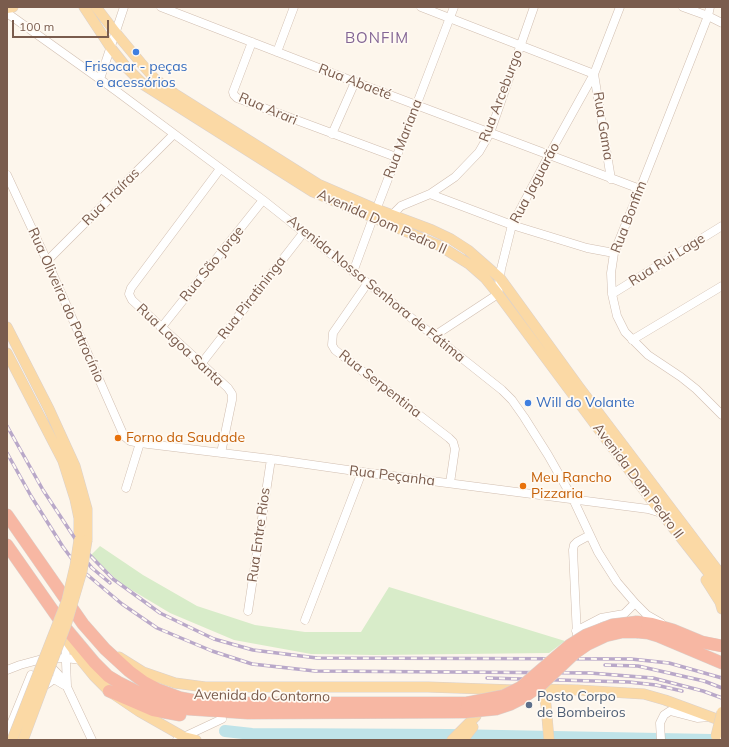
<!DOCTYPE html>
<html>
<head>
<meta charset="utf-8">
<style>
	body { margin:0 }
	#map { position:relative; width:729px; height:747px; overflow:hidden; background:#fdf6ec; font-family:Mulish,sans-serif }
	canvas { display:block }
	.frame { position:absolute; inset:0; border:8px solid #7a5c4d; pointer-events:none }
	.scale { position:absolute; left:12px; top:20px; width:97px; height:18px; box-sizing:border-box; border:2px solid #7a5c4d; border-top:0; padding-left:5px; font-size:12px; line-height:14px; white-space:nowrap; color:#7a5c4d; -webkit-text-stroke:3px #fffaf3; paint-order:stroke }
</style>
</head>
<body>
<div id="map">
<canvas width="729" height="747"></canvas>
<div class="frame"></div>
<div class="scale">100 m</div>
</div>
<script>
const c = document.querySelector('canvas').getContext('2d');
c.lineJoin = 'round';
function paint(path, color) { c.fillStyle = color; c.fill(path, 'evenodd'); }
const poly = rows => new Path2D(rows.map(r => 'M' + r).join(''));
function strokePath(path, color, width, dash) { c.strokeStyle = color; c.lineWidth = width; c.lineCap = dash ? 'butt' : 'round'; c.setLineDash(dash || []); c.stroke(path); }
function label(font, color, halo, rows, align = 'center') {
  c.font = font + ' Mulish,sans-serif'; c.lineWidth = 3.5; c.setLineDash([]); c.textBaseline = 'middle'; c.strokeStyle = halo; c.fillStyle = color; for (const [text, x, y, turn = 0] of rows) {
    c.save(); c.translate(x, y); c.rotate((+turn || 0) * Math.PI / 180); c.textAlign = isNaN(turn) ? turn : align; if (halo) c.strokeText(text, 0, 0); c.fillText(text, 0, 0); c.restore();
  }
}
const green = poly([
	[100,546,143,575,197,606,255,625,305,632,361,632,389,587,565,641,549,653,375,655,311,654,234,640,170,613,120,583,91,555]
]);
const river = poly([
	[225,731,252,734,449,735,711,740]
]);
const minor = poly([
	[161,7,355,82,640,189],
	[421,7,594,74],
	[683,7,708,16,722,23],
	[710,7,708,16,640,189,614,253,611,273,612,294,617,316,625,332,648,355,681,377,696,389,722,415],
	[7,13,115,90,263,200,502,390,512,400,524,417,548,455,573,499,598,552,617,582,635,603,647,615,661,623],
	[252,42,233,92,234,95,237,98,396,157],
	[277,52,294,7],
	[594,74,611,179],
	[100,79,124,7],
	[332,134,355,82],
	[220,169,131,288,129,294,132,300,228,388,232,394,232,400,221,453],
	[7,175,47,261,124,436,130,441,140,443,271,459,362,472,648,509,661,513],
	[430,194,512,225,587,248,614,253],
	[393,214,401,206,430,194,455,177,479,152,490,133,534,7],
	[47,261,174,134],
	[353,272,373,218,454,7],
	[367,284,333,333,332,345,335,350,449,438,453,442,455,449,450,483],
	[612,294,722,226],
	[161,328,263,200],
	[434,336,498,294,501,269,512,225,549,155,594,74,620,7],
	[632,340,722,286],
	[201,364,304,232],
	[126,488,140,443],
	[248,611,271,459],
	[305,620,362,472],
	[576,631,601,618,624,614,635,603],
	[577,636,573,550,574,545,577,542,590,535],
	[65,639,67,686],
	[47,663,58,674,67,687,92,740],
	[7,670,20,665,42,659,66,658,81,660],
	[47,684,54,679,64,685],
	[7,734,31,675],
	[177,740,222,719],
	[661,740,660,723,664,715,670,711,697,718,710,717]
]);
const major = poly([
	[84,7,111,48,127,68,144,85,313,192,440,246,469,264,485,278,498,294,652,501,722,590],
	[96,7,116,33,141,63,155,79,175,94,318,184,376,209,432,230,451,239,468,250,500,278,579,387,722,576],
	[7,8,13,7],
	[7,327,49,409,75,466,87,509,87,540],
	[7,353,63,461,75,499,79,518,79,540],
	[706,580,720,602,722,609],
	[58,628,81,660,94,676,109,691,140,712,184,737,196,740],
	[119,657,143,672,175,683,205,687,428,687,514,690],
	[532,689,577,690,644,694,665,700,722,721],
	[540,689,544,695,546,705,549,740],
	[452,740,476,716,475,705],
	[463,740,473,727]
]);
const highway = poly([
	[7,515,83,624,105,649,129,671,144,682,157,689,181,698,208,703,467,703],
	[7,545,63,625,94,662,108,676,118,682,154,700,188,709,248,713,465,712],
	[637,622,652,624,673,630,702,642,722,646],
	[638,632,648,633,658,636,722,663],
	[109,691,153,710,180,715]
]);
const rail = poly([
	[7,426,43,490,78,543,113,579,160,613,214,639,253,650,317,658,631,659,669,663,722,678],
	[7,453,31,496,63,547,78,567,122,604,157,628,212,651,252,664,315,671,590,673,653,678,703,691,722,698],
	[75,548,92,568,110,583],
	[605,665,638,666,704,681,722,688],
	[487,678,629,682,656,685,682,691]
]);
const majorBridge = poly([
	[716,736,722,712],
	[12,740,67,600,75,566,79,540],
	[23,740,67,622,82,571,87,540]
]);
const highwayBridge = poly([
	[467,703,503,696,521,687,570,645,586,635,612,625,637,622],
	[465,712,496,709,511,704,521,699,541,685,575,653,588,644,605,636,622,632,638,632]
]);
const markers = [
	[136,52,4,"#3f7fe0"],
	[528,403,4,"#3f7fe0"],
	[118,438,4,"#e8710a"],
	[523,486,4,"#e8710a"],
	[529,705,4,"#5c6f8a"]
];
const shopNames = [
	["Frisocar - peças",136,67],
	["e acessórios",136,83],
	["Will do Volante",536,403,"left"]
];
const streetNames = [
	["Rua Abaeté",355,82,21],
	["Rua Arceburgo",501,96,-69],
	["Rua Arari",268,109,23],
	["Rua Gama",603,126,81],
	["Rua Mariana",403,139,-69],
	["Rua Jaguarão",535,183,-62],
	["Rua Traíras",111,197,-45],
	["Rua Bonfim",629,217,-69],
	["Avenida Dom Pedro II",382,222,24],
	["Rua Rui Lage",667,260,-32],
	["Rua São Jorge",212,264,-51],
	["Avenida Nossa Senhora de Fátima",376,289,39],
	["Rua Piratininga",252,298,-52],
	["Rua Oliveira do Patrocínio",66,305,66],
	["Rua Lagoa Santa",180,345,43],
	["Rua Serpentina",380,384,38],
	["Rua Peçanha",392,476,7],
	["Avenida Dom Pedro II",638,481,53],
	["Rua Entre Rios",259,535,-82],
	["Avenida do Contorno",262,696,1]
];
const foodNames = [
	["Forno da Saudade",126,438],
	["Meu Rancho",531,478],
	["Pizzaria",531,494]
];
const serviceNames = [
	["Posto Corpo",537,697],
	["de Bombeiros",537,713]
];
const neighbourhoodNames = [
	["BONFIM",377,38]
];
paint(green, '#d8ecc9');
strokePath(river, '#bfe3e8', 12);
strokePath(minor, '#d1beb0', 9);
strokePath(major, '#dad1cd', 11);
strokePath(highway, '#dad1cd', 13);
strokePath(minor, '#fff', 8);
strokePath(major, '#fbd9a5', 10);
strokePath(highway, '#f7b7a3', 12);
strokePath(rail, '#b9a8c9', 3.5);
strokePath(rail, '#fffaf3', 2, [6]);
strokePath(majorBridge, '#dad1cd', 11, []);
strokePath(highwayBridge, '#dad1cd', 13, []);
strokePath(majorBridge, '#fbd9a5', 10);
strokePath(highwayBridge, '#f7b7a3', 12);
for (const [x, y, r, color] of markers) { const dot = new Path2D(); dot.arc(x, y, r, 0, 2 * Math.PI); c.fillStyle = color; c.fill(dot); strokePath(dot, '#fffaf3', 1.5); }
label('14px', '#366cbe', '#fffaf3', shopNames);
label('14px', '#7a5c4d', '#fffaf3', streetNames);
label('14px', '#c56008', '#fffaf3', foodNames, 'left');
label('14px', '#4e5e75', '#fffaf3', serviceNames, 'left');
c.letterSpacing = '1px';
label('15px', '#846695', '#fffaf3', neighbourhoodNames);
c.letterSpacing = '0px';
</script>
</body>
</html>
